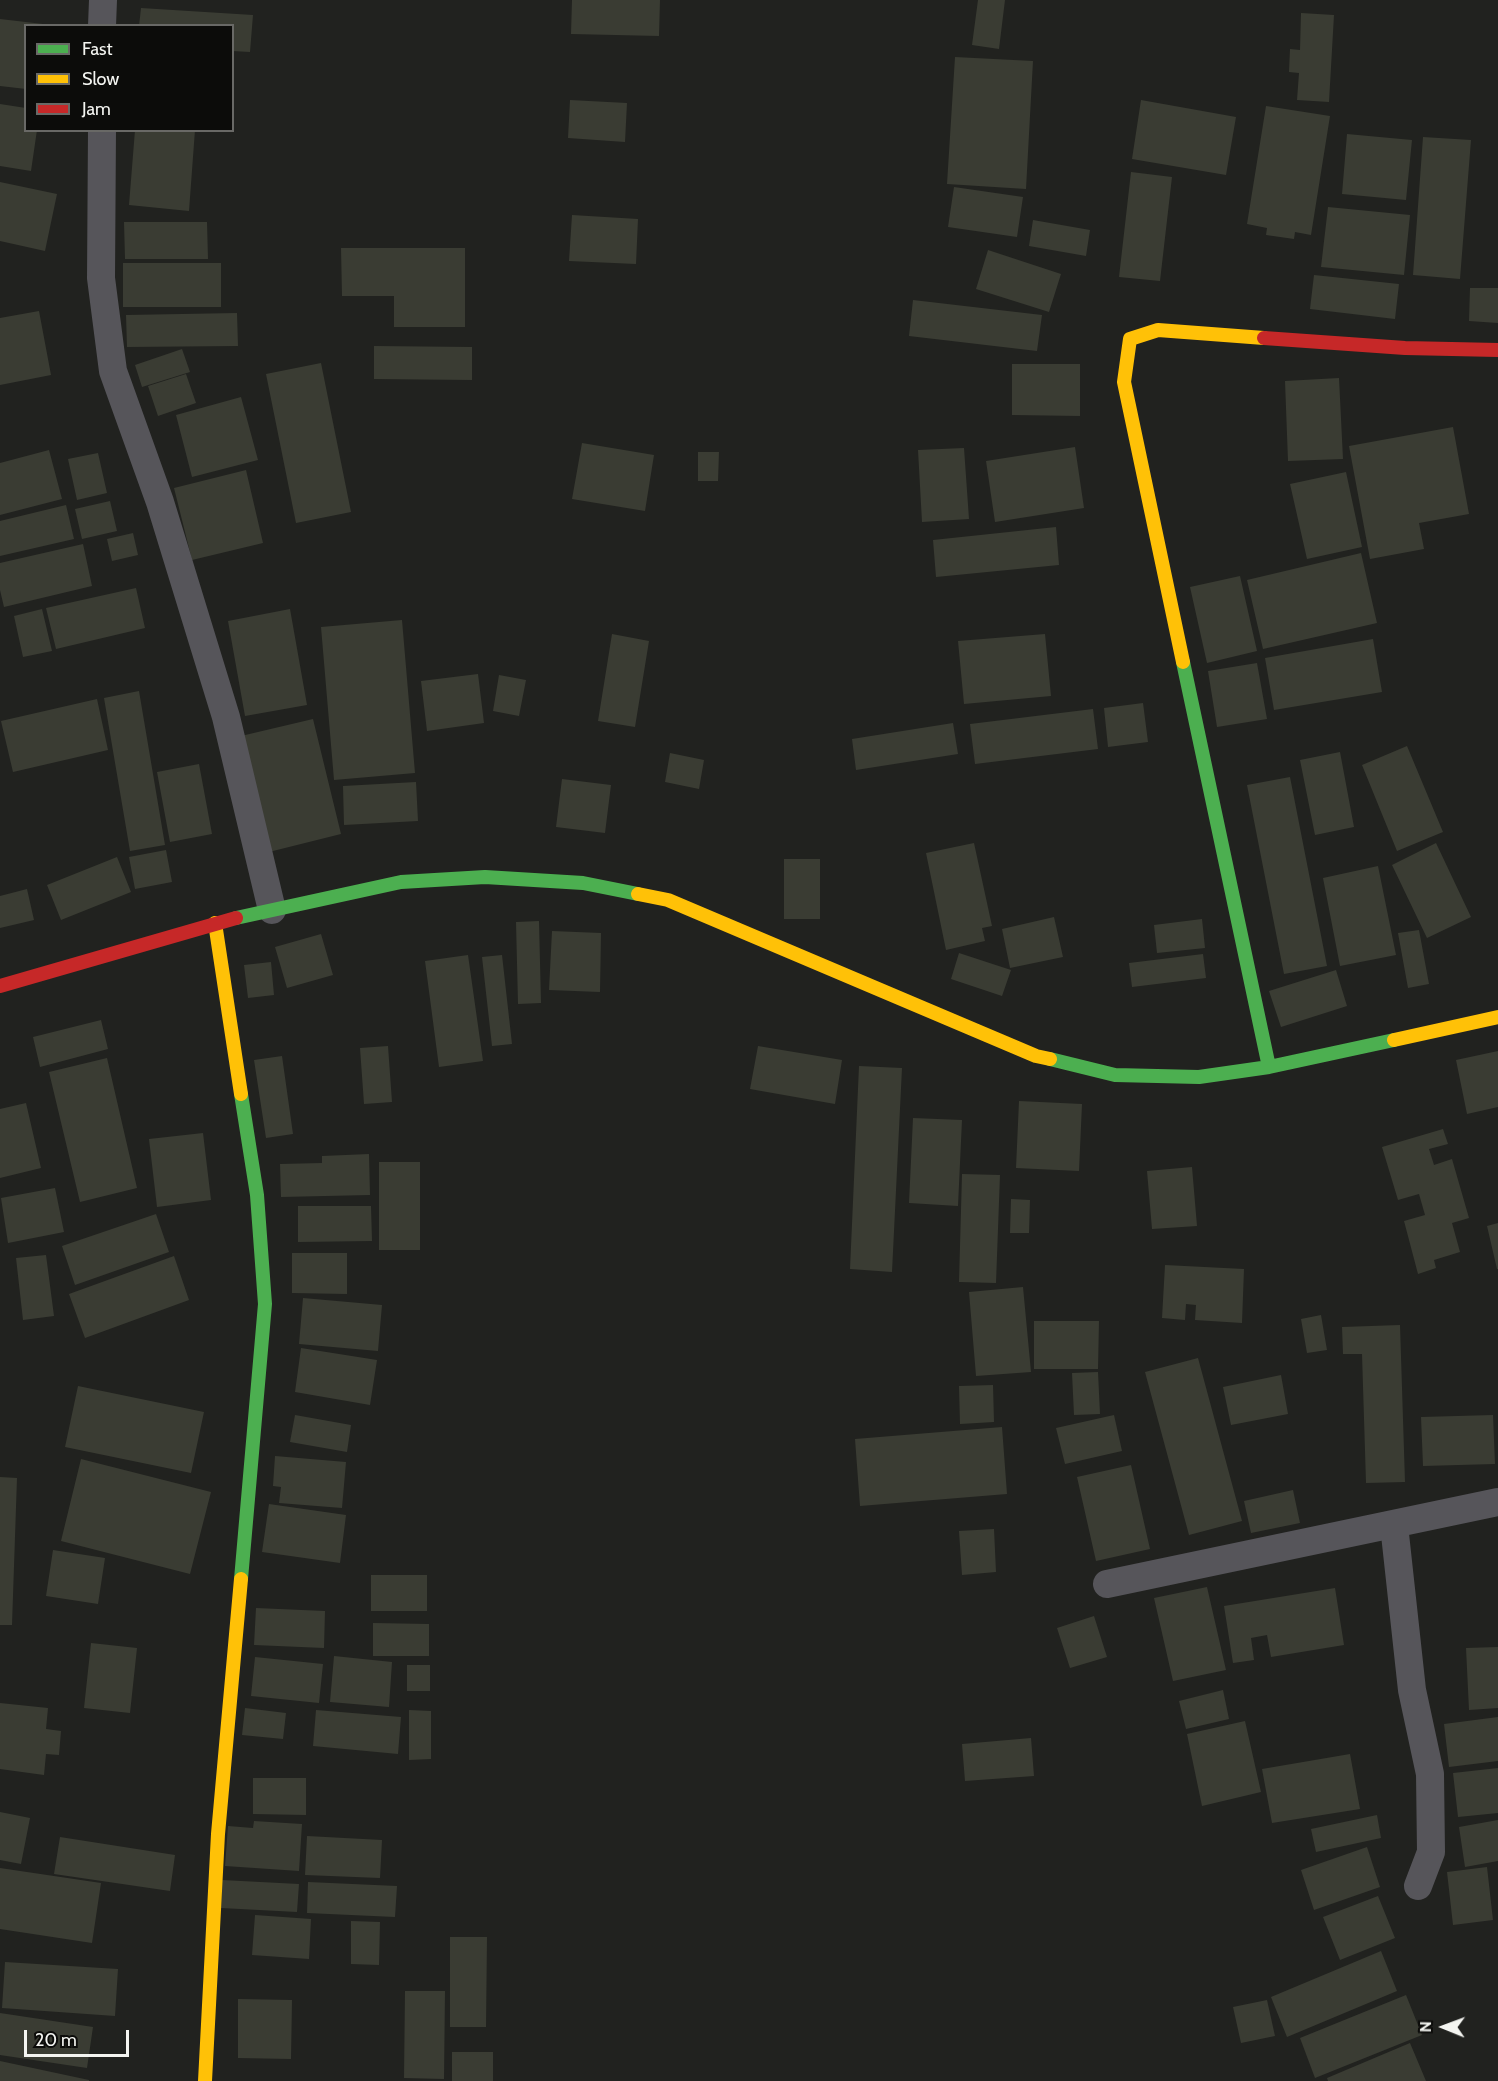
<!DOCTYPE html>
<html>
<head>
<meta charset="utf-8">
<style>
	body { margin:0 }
	#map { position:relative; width:1498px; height:2081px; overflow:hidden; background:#21221f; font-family:Cabin,sans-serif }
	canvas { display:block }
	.legend { position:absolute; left:24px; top:24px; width:210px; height:108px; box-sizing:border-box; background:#0c0c0a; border:2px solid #696966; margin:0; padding:8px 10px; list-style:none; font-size:18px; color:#f4f5f1 }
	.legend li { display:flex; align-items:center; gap:12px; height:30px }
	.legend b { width:30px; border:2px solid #696966 }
	.north { position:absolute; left:1414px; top:1997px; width:60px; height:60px; -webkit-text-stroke:4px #0c0c0a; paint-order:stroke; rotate:271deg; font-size:16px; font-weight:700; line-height:24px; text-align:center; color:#f4f5f1 }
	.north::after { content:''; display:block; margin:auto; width:21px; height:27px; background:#f4f5f1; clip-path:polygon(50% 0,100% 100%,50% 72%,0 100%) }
	.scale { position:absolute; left:24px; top:2030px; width:105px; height:27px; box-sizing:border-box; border:3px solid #f4f5f1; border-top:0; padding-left:8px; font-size:18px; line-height:21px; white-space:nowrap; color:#f4f5f1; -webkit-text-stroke:4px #0c0c0a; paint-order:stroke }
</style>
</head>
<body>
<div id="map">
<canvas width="1498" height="2081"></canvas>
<ul class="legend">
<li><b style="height:8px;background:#4caf50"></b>Fast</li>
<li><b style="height:8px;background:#ffc107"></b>Slow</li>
<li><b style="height:8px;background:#c62828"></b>Jam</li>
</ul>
<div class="north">N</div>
<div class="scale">20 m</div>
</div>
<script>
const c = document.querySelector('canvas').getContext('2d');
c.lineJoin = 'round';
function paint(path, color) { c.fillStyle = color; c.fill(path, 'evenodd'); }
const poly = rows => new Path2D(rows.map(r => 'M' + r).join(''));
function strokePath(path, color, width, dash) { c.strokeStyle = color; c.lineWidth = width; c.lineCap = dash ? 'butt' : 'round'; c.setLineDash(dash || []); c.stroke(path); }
const building = poly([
	[572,0,660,0,659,36,571,34],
	[978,0,1005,0,999,49,972,45],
	[141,8,253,15,250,52,232,51,232,26,139,26],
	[1301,13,1334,15,1329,102,1297,100,1299,73,1289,72,1290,49,1300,50],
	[0,19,43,24,26,26,26,89,0,86],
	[955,57,1033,61,1026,189,947,184],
	[570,100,627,103,625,142,568,138],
	[1141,100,1236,117,1226,175,1132,159],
	[0,104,26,108,26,130,37,130,31,171,0,166],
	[1266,106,1330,116,1311,235,1295,232,1294,239,1266,235,1267,228,1247,224],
	[135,130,195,130,189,211,129,205],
	[1347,134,1412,140,1406,200,1342,194],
	[1423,137,1471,140,1460,279,1413,275],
	[1131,172,1172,177,1160,281,1119,277],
	[0,182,57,194,45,251,0,241],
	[954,187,1023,197,1017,237,948,227],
	[1328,207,1410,215,1404,275,1321,267],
	[572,215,638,219,636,264,569,261],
	[1033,220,1090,230,1086,256,1029,246],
	[124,222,207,222,208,259,125,259],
	[341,248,465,248,465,327,394,327,394,296,342,296],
	[988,250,1061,274,1049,312,976,289],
	[123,263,221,263,221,307,123,307],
	[1314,275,1399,284,1395,319,1310,309],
	[1470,288,1498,288,1498,323,1469,321],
	[913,300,1042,315,1037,351,909,336],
	[39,311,51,375,0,385,0,318],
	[237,313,238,346,127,347,126,315],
	[374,346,472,347,472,380,374,379],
	[182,349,190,372,142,387,135,365],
	[321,363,351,512,296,523,266,374],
	[1012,364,1080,364,1080,416,1012,415],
	[186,374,196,403,158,416,148,386],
	[1339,378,1343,459,1288,461,1285,381],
	[241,397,258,460,192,477,176,415],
	[1453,427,1469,514,1419,523,1424,549,1370,559,1349,446],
	[582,443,654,455,645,511,572,499],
	[1075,447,1084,508,995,522,986,461],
	[964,448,969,519,922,522,918,450],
	[49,450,62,499,0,515,0,463],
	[698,452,719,452,718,481,698,481],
	[98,453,107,493,77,500,68,459],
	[246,470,263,543,192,560,174,488],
	[1346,472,1362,547,1307,559,1290,484],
	[110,501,117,531,82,539,75,509],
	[66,505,74,539,0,556,0,521],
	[1056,527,1059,565,936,577,933,540],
	[133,533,138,555,112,561,107,539],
	[83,544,92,586,4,607,0,590,0,563],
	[1361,553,1377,623,1263,649,1247,580],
	[1240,576,1257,651,1207,663,1190,587],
	[136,588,145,628,56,649,46,608],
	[42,609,52,651,23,657,14,616],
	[290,609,307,705,245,716,228,621],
	[402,620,415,773,334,780,321,627],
	[612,634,649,641,635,727,598,721],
	[1045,634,1051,696,964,704,958,641],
	[1373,639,1382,692,1274,710,1265,658],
	[1257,663,1267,719,1217,727,1208,671],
	[478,674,484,723,427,731,421,681],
	[499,675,526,680,519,716,493,711],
	[139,691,165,845,130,851,104,698],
	[97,699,108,750,13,772,1,721],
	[1143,703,1148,742,1108,747,1104,708],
	[1093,709,1098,749,975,764,970,724],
	[313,719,341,834,269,852,241,736],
	[953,723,958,754,856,770,852,739],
	[1407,746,1443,832,1397,851,1362,765],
	[1340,752,1354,827,1315,835,1300,760],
	[670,753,704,760,699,789,665,782],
	[199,764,212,834,170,842,157,772],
	[1290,777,1327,966,1284,974,1247,785],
	[562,779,611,785,605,833,556,827],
	[416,782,418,821,344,825,343,786],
	[974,843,992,926,982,928,985,941,946,950,926,853],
	[1436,843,1471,917,1427,938,1392,865],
	[166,850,172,882,135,889,129,857],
	[117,857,131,892,61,920,47,885],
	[784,859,820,859,820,919,784,919],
	[1378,866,1396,955,1340,966,1323,878],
	[27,889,34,920,0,928,0,896],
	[1054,917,1063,957,1010,968,1002,929],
	[1202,919,1205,948,1157,953,1154,925],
	[539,921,541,1003,518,1004,516,922],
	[1419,930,1429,984,1408,988,1398,933],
	[552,931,601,933,600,992,549,990],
	[321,934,333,975,287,988,275,947],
	[959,953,1011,970,1002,996,951,979],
	[1203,954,1206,978,1132,987,1129,963],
	[468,955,483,1061,439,1067,425,961],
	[502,955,512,1044,492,1046,482,957],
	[271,962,274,995,248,998,244,965],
	[1336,970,1347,1006,1281,1027,1269,991],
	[101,1020,108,1049,40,1067,33,1037],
	[388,1046,392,1102,364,1104,360,1048],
	[758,1046,842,1060,835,1104,750,1089],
	[1498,1051,1498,1107,1467,1114,1456,1060],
	[282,1056,293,1134,266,1138,254,1060],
	[107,1058,137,1188,80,1202,49,1072],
	[859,1066,902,1068,892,1272,850,1269],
	[1019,1101,1082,1104,1079,1171,1016,1168],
	[26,1103,41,1168,0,1178,0,1109],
	[913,1118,962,1120,958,1206,909,1203],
	[1443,1129,1448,1144,1429,1149,1434,1165,1452,1159,1469,1218,1452,1223,1460,1252,1434,1260,1436,1268,1418,1274,1404,1221,1425,1215,1419,1194,1398,1200,1382,1147],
	[203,1133,211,1200,157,1207,149,1139],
	[369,1154,370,1195,281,1197,280,1164,322,1163,322,1156],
	[379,1162,420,1162,420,1250,379,1250],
	[1192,1167,1197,1226,1152,1229,1147,1171],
	[962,1174,1000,1175,996,1283,959,1282],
	[55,1188,64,1232,8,1243,1,1198],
	[1011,1199,1030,1200,1029,1233,1010,1233],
	[298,1206,371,1206,372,1241,298,1242],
	[156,1214,169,1252,75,1285,62,1246],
	[1498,1223,1498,1269,1497,1269,1487,1226],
	[292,1253,347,1253,347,1294,292,1293],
	[46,1255,54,1316,23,1320,16,1258],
	[174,1256,189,1300,85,1338,69,1294],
	[1165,1265,1244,1269,1242,1323,1195,1320,1196,1305,1186,1304,1185,1320,1162,1318],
	[1023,1287,1031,1372,976,1376,969,1292],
	[303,1298,382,1305,378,1351,299,1344],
	[1321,1315,1327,1350,1307,1353,1301,1319],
	[1034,1321,1099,1321,1098,1369,1034,1369],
	[1400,1325,1405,1482,1366,1483,1362,1354,1343,1354,1342,1327],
	[301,1348,377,1360,370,1405,295,1392],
	[1198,1358,1242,1521,1189,1535,1145,1372],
	[1098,1372,1100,1414,1074,1415,1072,1373],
	[1281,1375,1288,1414,1231,1425,1223,1387],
	[993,1385,994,1422,960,1424,959,1386],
	[78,1386,204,1412,191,1473,65,1447],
	[295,1415,351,1425,347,1452,290,1442],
	[1114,1415,1122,1451,1065,1464,1056,1428],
	[1493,1415,1495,1464,1423,1466,1421,1417],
	[1002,1427,1007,1494,860,1506,855,1439],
	[275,1456,346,1462,342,1508,279,1503,281,1487,273,1486],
	[81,1459,211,1492,190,1574,61,1541],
	[1131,1465,1150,1549,1096,1561,1077,1477],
	[0,1477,17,1478,12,1625,0,1625],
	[1293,1490,1300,1523,1251,1533,1244,1501],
	[269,1504,346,1515,340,1563,262,1552],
	[994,1529,996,1572,962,1575,959,1531],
	[53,1550,105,1558,98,1604,46,1596],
	[371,1575,427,1575,427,1611,371,1611],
	[1207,1587,1226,1670,1173,1681,1154,1598],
	[1335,1588,1344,1645,1271,1657,1267,1635,1251,1638,1254,1660,1233,1663,1224,1606],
	[256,1608,325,1611,324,1648,254,1645],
	[1094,1616,1107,1657,1070,1668,1057,1628],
	[373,1623,429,1624,429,1656,373,1656],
	[91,1643,137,1648,130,1713,84,1708],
	[1498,1647,1498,1708,1469,1710,1466,1648],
	[334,1656,392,1662,389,1707,330,1702],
	[255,1657,323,1664,319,1703,251,1696],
	[407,1665,430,1665,430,1691,407,1691],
	[1223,1690,1229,1719,1186,1729,1179,1701],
	[0,1703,48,1708,46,1729,61,1731,59,1755,46,1754,44,1775,0,1769],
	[245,1708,286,1713,283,1739,242,1735],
	[316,1710,401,1717,398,1754,313,1746],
	[409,1710,431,1711,431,1759,409,1760],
	[1498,1717,1498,1761,1449,1767,1444,1724],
	[1245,1721,1261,1792,1202,1806,1187,1734],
	[1031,1738,1034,1776,965,1781,962,1744],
	[1350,1754,1360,1809,1272,1823,1262,1769],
	[1498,1768,1498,1813,1458,1817,1453,1773],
	[253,1778,306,1778,306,1815,253,1814],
	[0,1812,30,1818,21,1864,0,1860],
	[1377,1815,1381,1838,1316,1852,1311,1829],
	[1498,1820,1498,1861,1465,1867,1459,1827],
	[254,1821,302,1824,299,1871,225,1866,228,1826,253,1828],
	[307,1836,382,1840,380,1878,305,1875],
	[60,1837,175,1855,170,1891,54,1874],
	[1367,1847,1380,1887,1314,1910,1301,1870],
	[1487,1867,1493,1920,1453,1925,1447,1872],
	[0,1868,101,1883,92,1943,0,1929],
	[222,1880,299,1884,297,1912,221,1908],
	[308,1882,397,1886,395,1917,307,1913],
	[1378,1896,1395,1938,1340,1960,1323,1917],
	[255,1915,311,1919,309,1959,252,1955],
	[351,1921,380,1922,379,1965,351,1964],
	[450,1937,487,1937,486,2027,450,2027],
	[1381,1951,1397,1991,1287,2037,1271,1997],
	[5,1962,118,1969,115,2016,2,2008],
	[405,1991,445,1991,444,2079,404,2078],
	[1406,1995,1422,2035,1315,2078,1300,2038],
	[238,1999,292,2000,291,2059,238,2058],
	[1267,2000,1275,2036,1241,2043,1233,2007],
	[0,2013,93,2027,87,2068,0,2055],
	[1410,2043,1426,2081,1328,2081,1327,2078],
	[452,2052,493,2052,493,2081,452,2081],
	[0,2061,89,2080,89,2081,0,2081]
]);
const street = poly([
	[102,26,103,0],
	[102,130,101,278,113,371,160,502,226,717,272,910],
	[1394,1525,1412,1690,1430,1774,1431,1852,1418,1886],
	[1107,1584,1498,1502]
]);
const fast = poly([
	[1183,662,1269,1067],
	[236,918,401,882,485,877,583,883,638,894],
	[1050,1059,1115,1075,1199,1077,1269,1067,1394,1040],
	[241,1579,265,1304,257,1195,241,1094]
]);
const slow = poly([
	[1183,662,1124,382,1130,339,1158,330,1264,338],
	[638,894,668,900,1036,1056,1050,1059],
	[215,923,241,1094],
	[1394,1040,1498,1017],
	[205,2081,218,1834,241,1579]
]);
const jam = poly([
	[1264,338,1405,348,1498,350],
	[0,986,236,918]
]);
paint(building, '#3a3c33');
strokePath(street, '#56555a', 28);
strokePath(fast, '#4caf50', 14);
strokePath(slow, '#ffc107', 14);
strokePath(jam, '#c62828', 14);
</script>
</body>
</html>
